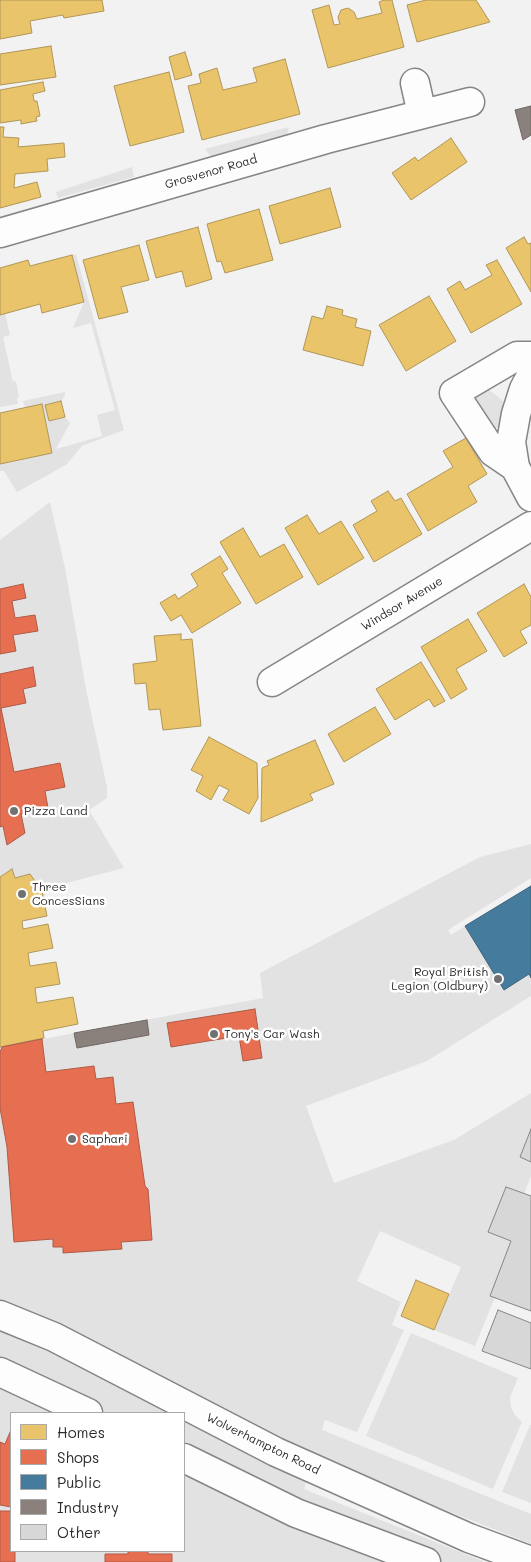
<!DOCTYPE html>
<html>
<head>
<meta charset="utf-8">
<style>
	body { margin:0 }
	#map { position:relative; width:531px; height:1562px; overflow:hidden; background:#f2f2f2; font-family:Mali,sans-serif }
	canvas { display:block }
	.legend { position:absolute; left:10px; top:1412px; width:175px; height:140px; box-sizing:border-box; background:#fff; border:1px solid #aaa; margin:0; padding:6px 9px; list-style:none; font-size:15px; color:#2b2b2b }
	.legend li { display:flex; align-items:center; gap:10px; height:25px }
	.legend b { width:25px; border:1px solid #aaa }
</style>
</head>
<body>
<div id="map">
<canvas width="531" height="1562"></canvas>
<ul class="legend">
<li><b style="height:14px;background:#e9c46a"></b>Homes</li>
<li><b style="height:14px;background:#e76f51"></b>Shops</li>
<li><b style="height:14px;background:#457b9d"></b>Public</li>
<li><b style="height:14px;background:#8a817c"></b>Industry</li>
<li><b style="height:14px;background:#d7d7d7"></b>Other</li>
</ul>
</div>
<script>
const c = document.querySelector('canvas').getContext('2d');
c.lineJoin = 'round';
function paint(path, color) { c.fillStyle = color; c.fill(path, 'evenodd'); }
const poly = rows => new Path2D(rows.map(r => 'M' + r).join(''));
function strokePath(path, color, width, dash) { c.strokeStyle = color; c.lineWidth = width; c.lineCap = dash ? 'butt' : 'round'; c.setLineDash(dash || []); c.stroke(path); }
function label(font, color, halo, rows, align = 'center') {
  c.font = font + ' Mali,sans-serif'; c.lineWidth = 5; c.setLineDash([]); c.textBaseline = 'middle'; c.strokeStyle = halo; c.fillStyle = color; for (const [text, x, y, turn = 0] of rows) {
    c.save(); c.translate(x, y); c.rotate((+turn || 0) * Math.PI / 180); c.textAlign = isNaN(turn) ? turn : align; if (halo) c.strokeText(text, 0, 0); c.fillText(text, 0, 0); c.restore();
  }
}
const built = poly([
	[289,127,287,136,211,157,205,149],
	[132,167,134,177,58,198,56,192],
	[76,254,124,430,82,446,66,465,17,492,4,471,0,471,0,464,52,453,42,404,25,408,23,401,65,392,65,395,61,401,46,405,49,421,65,417,70,423,56,449,102,436,97,415,115,410,91,323,73,328,84,302,72,255],
	[5,313,10,335,3,337,13,382,16,381,19,397,17,398,18,404,0,407,0,315],
	[487,388,502,400,505,406,502,424,496,428,491,427,468,393],
	[50,502,65,568,86,689,107,787,107,798,89,810,124,868,51,887,43,898,0,907,0,540],
	[531,844,531,878,448,930,451,935,465,926,529,974,531,978,531,996,427,1061,306,1106,334,1183,454,1140,531,1093,531,1129,520,1157,531,1162,531,1176,524,1194,506,1187,489,1232,511,1241,495,1297,475,1346,434,1330,461,1267,380,1231,357,1281,401,1302,392,1325,404,1330,357,1432,325,1420,322,1430,531,1514,531,1544,313,1457,304,1489,485,1562,0,1562,0,1047,263,998,260,973,480,857],
	[11,1413,184,1413,184,1551,11,1551],
	[411,1333,518,1378,510,1397,511,1407,515,1415,522,1422,493,1489,366,1436],
	[530,1425,531,1425,531,1503,502,1492]
]);
const homes = poly([
	[0,0,102,0,104,11,64,18,63,15,30,21,32,33,0,39,0,0],
	[384,0,392,0,404,47,328,68,312,10,329,5,334,25,340,24,338,17,341,10,348,8,354,12,357,19,382,13,379,2,384,0],
	[426,0,476,0,490,22,417,42,407,5,426,0],
	[51,46,56,77,0,85,0,54,51,46],
	[185,52,192,75,175,80,169,57,185,52],
	[285,59,300,114,202,140,188,86,201,83,199,74,217,68,223,90,257,82,253,68,285,59],
	[169,72,184,132,130,146,114,86,169,72],
	[43,82,45,91,33,94,34,101,37,101,40,116,36,117,37,121,21,124,21,120,0,123,0,90,43,82],
	[0,127,4,127,3,137,19,138,18,147,64,143,65,157,47,159,48,171,15,174,14,188,37,182,41,197,0,208,0,127],
	[451,138,467,162,411,200,392,173,415,157,418,161,451,138],
	[330,188,341,227,280,244,269,206,330,188],
	[259,209,273,260,225,273,221,261,217,262,207,224,259,209],
	[198,227,212,279,186,287,182,271,156,278,146,241,198,227],
	[524,237,528,244,531,243,531,292,506,248,524,237],
	[139,245,149,280,121,287,128,312,99,319,83,260,139,245],
	[72,255,84,302,42,313,40,304,0,315,0,268,28,260,30,266,72,255],
	[497,260,522,304,471,333,447,289,460,281,465,290,492,275,486,265,497,260],
	[429,296,456,341,406,371,379,325,429,296],
	[327,306,343,310,342,315,357,319,355,327,371,331,363,366,303,350,312,316,323,319,327,306],
	[61,401,65,417,49,421,45,405,61,401],
	[42,404,52,453,0,464,0,413,42,404],
	[466,438,487,474,468,486,477,502,428,531,407,494,453,467,443,451,466,438],
	[388,491,395,501,401,498,422,534,374,562,353,525,377,511,371,501,388,491],
	[307,515,319,534,341,521,364,558,318,585,285,528,307,515],
	[243,528,260,557,284,544,303,577,256,604,220,542,243,528],
	[220,556,228,569,222,573,241,603,192,633,181,615,171,621,160,603,175,594,178,599,198,586,191,574,220,556],
	[524,584,531,597,531,625,520,631,527,643,504,657,477,613,524,584],
	[468,619,487,651,456,669,467,689,451,699,421,647,468,619],
	[181,634,181,640,192,639,201,726,163,730,160,709,149,710,146,683,135,684,133,664,157,661,154,636,181,634],
	[421,662,445,701,434,707,429,699,395,720,376,689,421,662],
	[375,707,391,734,344,762,328,734,375,707],
	[209,737,257,763,258,798,249,814,223,800,229,790,219,785,211,800,196,791,203,776,191,770,209,737],
	[315,740,334,784,310,794,313,800,261,822,262,768,269,765,267,761,315,740],
	[12,869,15,878,30,874,42,891,47,916,22,921,23,929,48,924,53,948,28,953,30,966,56,962,60,984,35,988,37,1003,73,997,78,1024,43,1031,44,1038,0,1047,0,877,12,869],
	[416,1280,449,1294,434,1330,401,1316,416,1280]
]);
const shops = poly([
	[23,584,26,598,12,601,15,618,35,615,38,631,13,635,16,651,0,654,0,589,23,584],
	[33,667,36,686,23,689,26,703,1,708,14,772,60,763,65,787,45,791,48,808,21,814,25,833,7,845,3,826,0,827,0,674,33,667],
	[255,1009,262,1058,243,1061,239,1036,171,1047,167,1023,255,1009],
	[42,1039,46,1072,94,1066,96,1079,113,1077,116,1104,133,1102,145,1186,148,1189,152,1240,121,1242,122,1249,63,1253,63,1247,53,1247,53,1239,14,1242,7,1147,0,1108,0,1052,2,1047,42,1039],
	[11,1430,11,1507,0,1505,0,1442,5,1444,11,1430],
	[0,1511,11,1511,11,1551,15,1551,15,1562,0,1562,0,1511],
	[128,1551,148,1551,148,1554,172,1554,172,1562,105,1562,105,1554,128,1554,128,1551]
]);
const public = poly([
	[531,886,531,978,529,974,504,990,465,926,531,886]
]);
const industry = poly([
	[531,106,531,135,523,140,515,110,531,106],
	[147,1020,149,1035,77,1048,74,1033,147,1020]
]);
const building = poly([
	[531,1129,531,1162,520,1157,531,1129],
	[506,1187,531,1196,531,1311,490,1296,511,1241,488,1232,506,1187],
	[498,1310,531,1323,531,1369,482,1351,498,1310]
]);
const minor = poly([
	[415,83,422,114],
	[0,233,326,139,470,102],
	[531,376,524,389,516,414,511,442,515,467,531,497],
	[515,467,493,452,454,393,517,356,531,356],
	[272,682,531,526]
]);
const highway = poly([
	[0,1315,54,1337,276,1452,469,1538,531,1561],
	[0,1372,88,1413],
	[184,1458,296,1513,426,1562]
]);
const markers = [
	[14,811,5,"#717171"],
	[22,894,5,"#717171"],
	[498,979,5,"#717171"],
	[214,1034,5,"#717171"],
	[72,1139,5,"#717171"]
];
const streetNames = [
	["Grosvenor Road",211,172,-16],
	["Windsor Avenue",402,604,-31],
	["Wolverhampton Road",263,1444,26]
];
const poiNames = [
	["Pizza Land",24,811],
	["Three",32,887],
	["ConcesSians",32,901],
	["Royal British",488,972,"right"],
	["Legion (Oldbury)",488,986,"right"],
	["Tony's Car Wash",224,1034],
	["Saphari",82,1139]
];
paint(built, '#e2e2e2');
paint(homes, '#e9c46a');
strokePath(homes, '#b09657', 1);
paint(shops, '#e76f51');
strokePath(shops, '#af5b46', 1);
paint(public, '#457b9d');
strokePath(public, '#3d637b', 1);
paint(industry, '#8a817c');
strokePath(industry, '#6e6764', 1);
paint(building, '#d7d7d7');
strokePath(building, '#858585', 1);
strokePath(minor, '#858585', 31);
strokePath(highway, '#858585', 31);
strokePath(minor, '#fdfdfd', 28);
strokePath(highway, '#fdfdfd', 28);
for (const [x, y, r, color] of markers) { const dot = new Path2D(); dot.arc(x, y, r, 0, 2 * Math.PI); c.fillStyle = color; c.fill(dot); strokePath(dot, '#fff', 2); }
label('12px', '#2b2b2b', '#fff', streetNames);
label('12px', '#2b2b2b', '#fff', poiNames, 'left');
</script>
</body>
</html>
